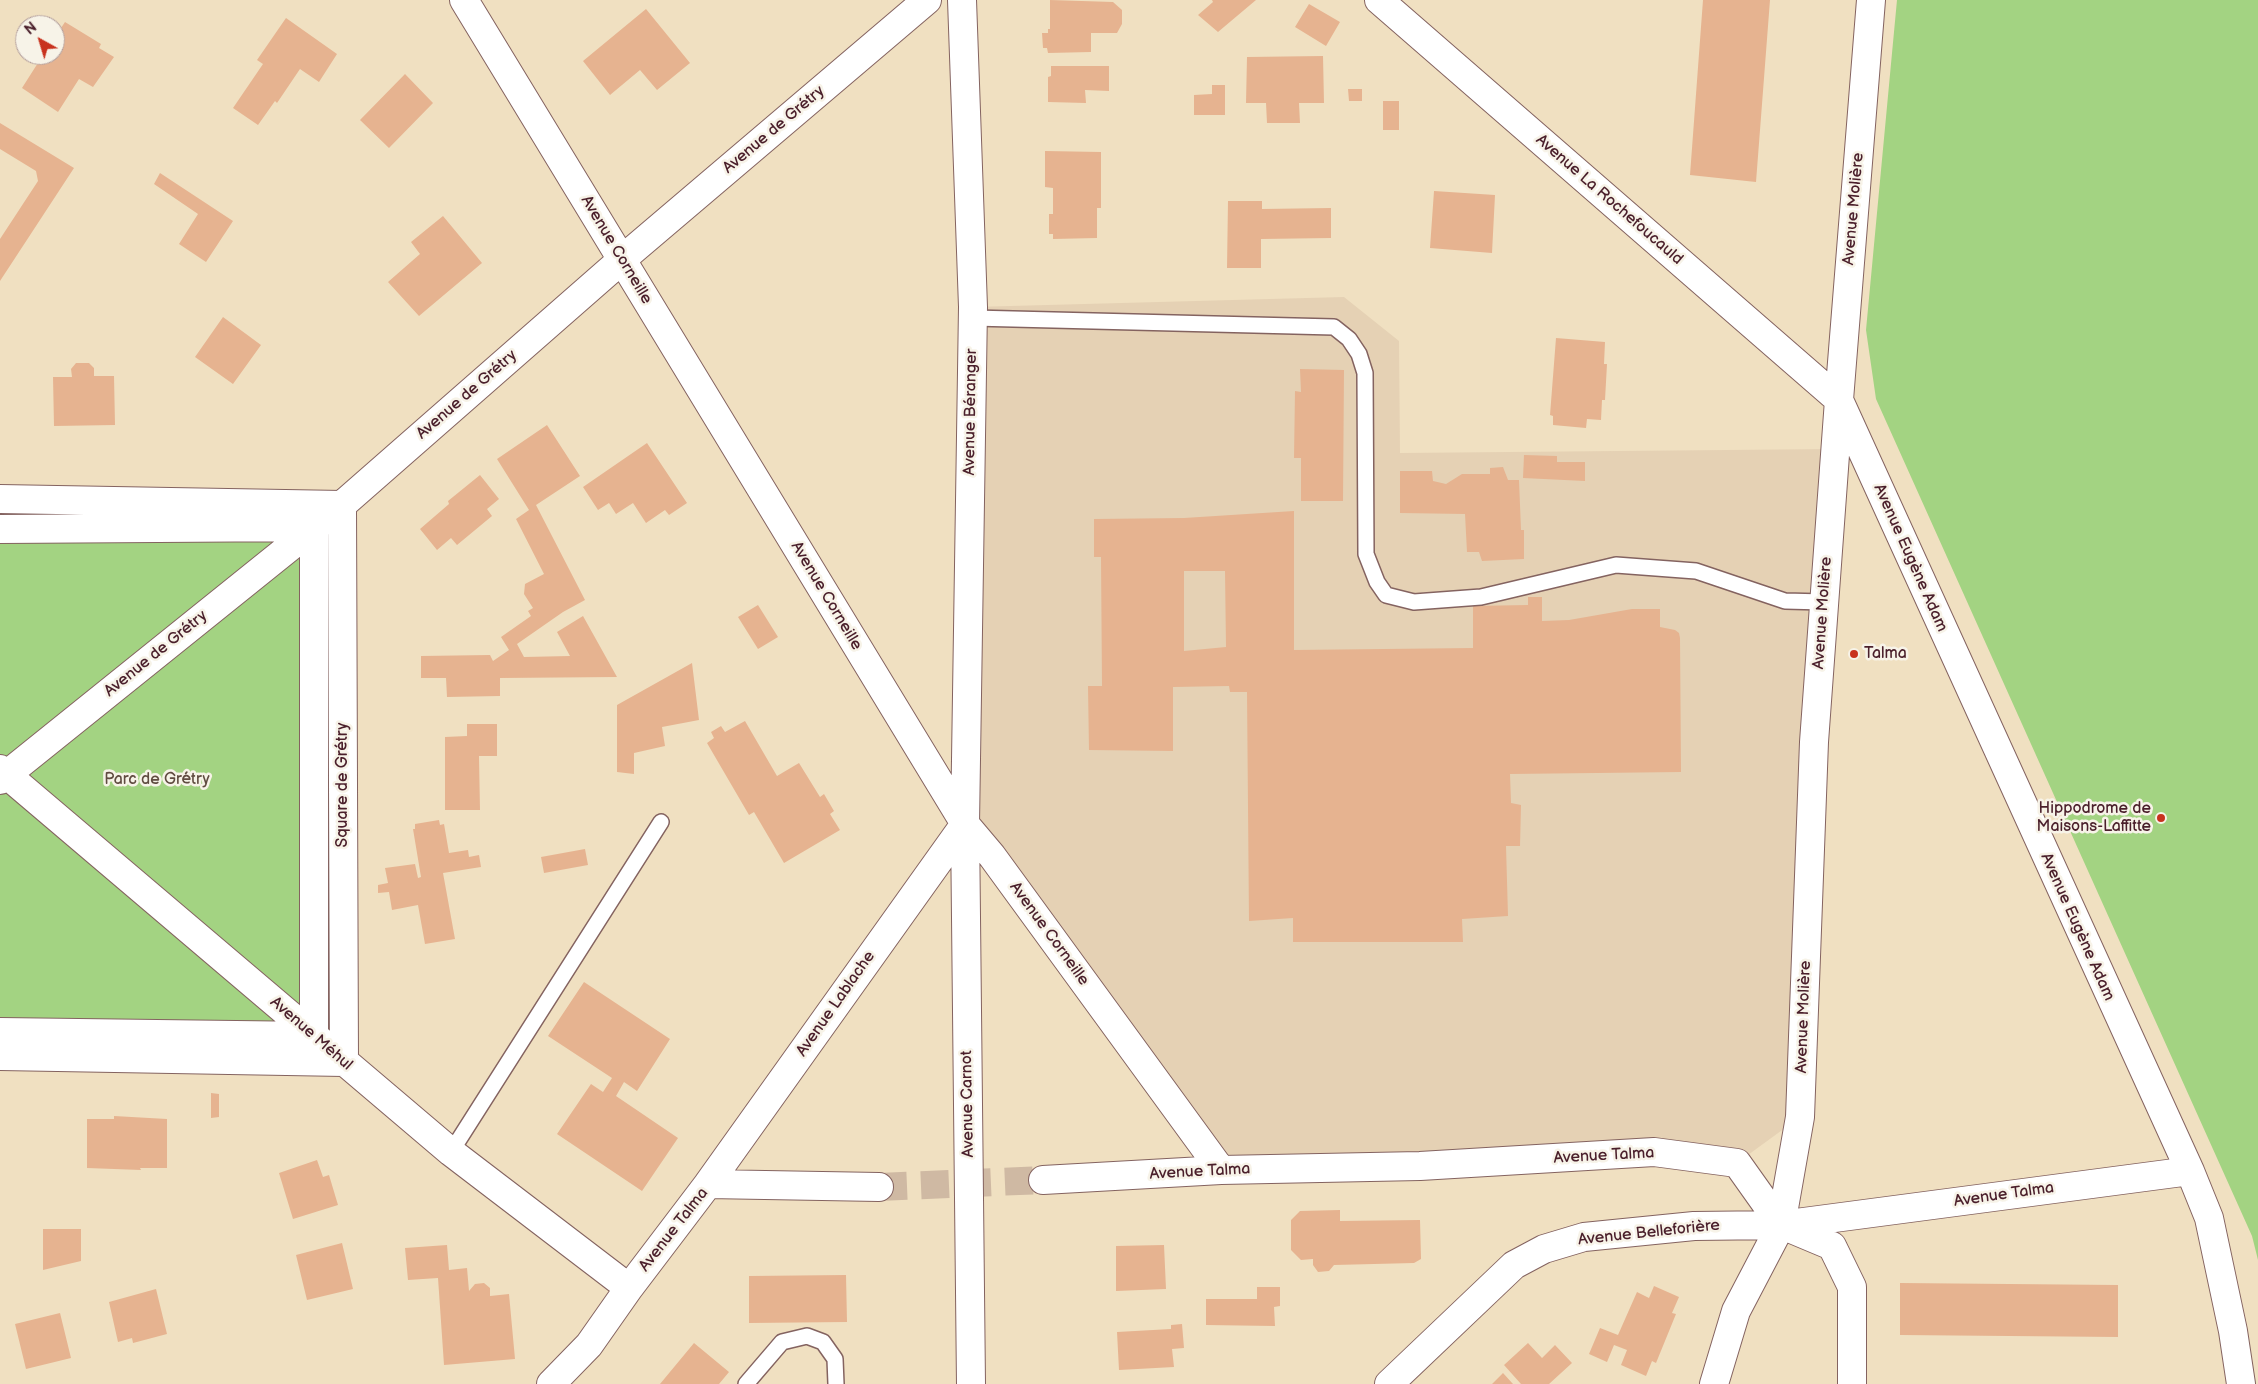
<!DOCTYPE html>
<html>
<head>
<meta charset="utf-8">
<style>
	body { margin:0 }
	#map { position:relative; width:2258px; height:1384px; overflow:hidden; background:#f0e0c1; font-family:"Balsamiq Sans",sans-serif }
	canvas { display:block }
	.north { position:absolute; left:15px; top:15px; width:50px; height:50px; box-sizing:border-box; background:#f7f3e8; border:1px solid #b29e9c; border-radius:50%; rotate:321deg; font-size:14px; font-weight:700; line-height:20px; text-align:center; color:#4a1f2b }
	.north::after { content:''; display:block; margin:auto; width:18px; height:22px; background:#c8321e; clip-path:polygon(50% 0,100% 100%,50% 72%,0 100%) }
</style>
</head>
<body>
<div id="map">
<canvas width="2258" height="1384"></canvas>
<div class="north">N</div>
</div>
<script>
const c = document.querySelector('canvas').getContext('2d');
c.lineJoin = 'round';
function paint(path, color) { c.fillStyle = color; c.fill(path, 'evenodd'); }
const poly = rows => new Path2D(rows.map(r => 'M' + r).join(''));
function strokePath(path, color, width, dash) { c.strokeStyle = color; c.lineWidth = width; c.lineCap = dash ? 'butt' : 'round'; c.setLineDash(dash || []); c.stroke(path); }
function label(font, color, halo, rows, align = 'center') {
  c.font = font + ' "Balsamiq Sans",sans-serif'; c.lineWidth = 5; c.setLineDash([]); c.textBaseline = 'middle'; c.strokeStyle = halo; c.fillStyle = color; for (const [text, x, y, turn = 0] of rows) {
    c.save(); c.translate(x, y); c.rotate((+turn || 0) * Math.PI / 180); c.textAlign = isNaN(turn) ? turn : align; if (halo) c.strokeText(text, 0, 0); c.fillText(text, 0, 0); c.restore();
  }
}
const built = poly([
	[1344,297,1399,341,1400,453,1835,449,1800,1117,1737,1163,1221,1170,965,824,973,307]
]);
const green = poly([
	[1897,0,2258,0,2258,1260,2252,1236,1876,399,1866,330],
	[314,527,314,1036,0,1032,0,529]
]);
const building = poly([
	[1050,0,1113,2,1122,10,1122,24,1117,33,1091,33,1091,52,1048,53,1047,48,1043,48,1042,33,1048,33,1048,29,1050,29],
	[1212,0,1256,0,1218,32,1198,15,1213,2],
	[1703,0,1770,0,1756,182,1690,175],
	[1309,4,1340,22,1326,46,1295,27],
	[646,9,690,63,657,90,640,70,610,95,583,61],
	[286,18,337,54,319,82,300,69,277,103,275,101,258,125,233,108,263,64,257,60],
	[65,22,101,44,99,48,114,57,93,87,79,79,58,112,22,88,43,55,55,55,55,37],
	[1323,56,1324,103,1299,103,1300,123,1267,123,1266,103,1246,103,1247,57],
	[1051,66,1109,66,1109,91,1085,90,1086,103,1048,102,1048,77,1051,76],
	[405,74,433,103,389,148,360,120],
	[1212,85,1225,85,1225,115,1194,115,1194,95,1212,94],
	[1348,89,1362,89,1362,101,1349,101],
	[1383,101,1399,101,1399,130,1383,130],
	[0,123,74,168,0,281,0,239,38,181,36,171,0,149],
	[1045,151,1101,152,1101,208,1097,208,1097,238,1053,239,1053,234,1049,234,1049,214,1053,214,1053,188,1045,187],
	[160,173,233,221,206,262,179,244,198,214,154,184],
	[1434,191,1495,195,1492,253,1430,248],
	[1228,201,1262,201,1262,209,1331,208,1331,238,1261,239,1261,268,1227,268],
	[443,216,482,263,419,316,388,282,420,254,411,242],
	[223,317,261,345,233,384,195,357],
	[1556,338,1605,342,1604,364,1607,364,1605,400,1602,400,1601,420,1587,419,1586,428,1553,425,1553,416,1550,415],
	[76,363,89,363,94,368,94,376,114,376,115,425,54,426,53,377,72,377,71,369],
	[1300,369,1344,370,1343,501,1301,501,1301,458,1294,458,1295,391,1301,392],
	[547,425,580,476,536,505,585,600,563,612,517,644,524,657,570,656,557,632,583,616,617,677,500,678,500,696,447,697,446,678,421,678,421,656,490,655,493,661,509,650,501,637,531,616,528,611,533,608,524,594,525,584,544,574,516,519,529,510,497,459],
	[647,443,687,503,669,515,665,510,646,523,633,503,616,514,609,503,598,510,583,487],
	[1524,455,1557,456,1557,462,1585,462,1585,481,1523,478],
	[1503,467,1508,480,1519,480,1521,530,1524,530,1524,559,1482,561,1479,552,1467,552,1465,514,1400,513,1400,471,1432,471,1433,481,1446,484,1462,474,1490,474,1490,468],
	[480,475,499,499,487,509,492,516,457,545,451,538,437,550,420,529,449,504,448,501],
	[1294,511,1294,650,1473,648,1473,606,1528,605,1528,597,1542,597,1542,621,1569,620,1632,609,1660,609,1660,627,1675,630,1679,633,1680,638,1681,772,1510,774,1511,803,1521,805,1520,846,1506,846,1508,916,1462,919,1463,942,1293,942,1293,918,1249,921,1247,692,1230,692,1229,686,1173,687,1173,751,1089,750,1088,686,1102,686,1101,557,1094,557,1094,519,1184,518],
	[1184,571,1225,571,1226,647,1184,651],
	[758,605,778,637,758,649,738,617],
	[692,663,699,720,662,727,665,746,634,753,634,774,617,772,617,705],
	[745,721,777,776,799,763,820,797,824,794,834,811,830,814,840,830,784,863,754,812,749,815,707,743,714,738,711,732,721,726,725,732],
	[467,724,497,724,497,756,479,756,480,810,445,810,445,737,467,736],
	[439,820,440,825,444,824,449,853,468,850,469,857,479,855,481,867,443,873,455,939,425,944,418,905,392,910,389,892,378,893,378,885,388,883,385,868,415,864,418,878,421,877,413,829,415,829,415,824],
	[585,849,588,865,544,873,541,857],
	[584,982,670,1039,637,1091,624,1082,616,1096,678,1138,642,1191,557,1134,591,1084,603,1092,612,1078,548,1036],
	[211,1093,219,1094,219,1117,211,1118],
	[114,1116,167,1119,167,1168,140,1168,141,1170,87,1168,87,1119,114,1119],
	[317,1160,323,1177,329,1175,338,1205,293,1219,279,1173],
	[1340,1210,1340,1221,1420,1220,1421,1259,1414,1263,1334,1265,1329,1271,1318,1272,1313,1265,1313,1259,1301,1260,1291,1250,1291,1220,1300,1211],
	[43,1229,81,1229,81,1261,43,1270],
	[342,1243,353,1289,307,1300,296,1255],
	[447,1245,449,1270,467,1268,469,1291,475,1284,484,1283,490,1288,490,1296,509,1294,515,1359,444,1365,438,1278,408,1280,405,1248],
	[1164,1245,1166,1289,1116,1291,1116,1246],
	[846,1275,847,1322,749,1323,749,1276],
	[1900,1283,2118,1285,2118,1337,1900,1335],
	[1654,1286,1679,1297,1672,1313,1676,1314,1656,1363,1652,1361,1646,1376,1621,1365,1627,1350,1614,1345,1607,1362,1589,1354,1600,1328,1618,1335,1637,1292,1649,1298],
	[1257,1287,1280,1287,1280,1306,1274,1307,1275,1326,1206,1325,1206,1299,1257,1299],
	[156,1289,167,1334,133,1343,132,1338,118,1342,109,1302],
	[60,1313,71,1358,26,1369,15,1324],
	[1182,1324,1184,1348,1172,1349,1174,1367,1119,1370,1117,1332,1171,1329,1171,1325],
	[694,1343,729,1372,719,1384,660,1384],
	[1528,1343,1542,1358,1555,1345,1572,1363,1549,1384,1521,1384,1504,1365],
	[1503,1373,1513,1384,1492,1384]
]);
const minorTunnel = poly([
	[879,1187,1043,1180]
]);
const service = poly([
	[973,318,1334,327,1349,339,1359,354,1365,373,1366,554,1377,582,1386,595,1414,602,1481,597,1616,565,1696,571,1785,601,1824,602],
	[451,1152,661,822],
	[746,1384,782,1342,807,1336,823,1342,835,1359,836,1384]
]);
const minor = poly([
	[464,0,965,824,992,856,1221,1170],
	[962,0,973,307,965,824,971,1384],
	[1379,0,1839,400,2190,1171,2209,1218,2233,1331,2241,1384],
	[0,499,342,505,344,1062,0,1056],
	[0,529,314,527,314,1036,0,1032],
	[0,769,451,1152,629,1288],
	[0,780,342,505,633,250,927,0],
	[1043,1180,1221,1170,1420,1166,1654,1152,1737,1163,1781,1225],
	[708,1184,965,824],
	[1782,1225,1832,1246,1852,1287,1852,1384],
	[551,1384,589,1345,629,1288,708,1184,879,1187],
	[1389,1384,1514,1265,1544,1249,1584,1237,1694,1226,1781,1225,2190,1171],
	[1714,1384,1736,1311,1781,1225,1800,1117,1814,742,1839,400,1871,0]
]);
const markers = [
	[1854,654,5,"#c8321e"],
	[2161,818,5,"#c8321e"]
];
const streetNames = [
	["Avenue de Grétry",774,130,-40],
	["Avenue La Rochefoucauld",1609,200,41],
	["Avenue Molière",1854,209,-85],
	["Avenue Corneille",616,250,59],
	["Avenue de Grétry",467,395,-41],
	["Avenue Béranger",971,412,-89],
	["Avenue Eugène Adam",1910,558,66],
	["Avenue Corneille",826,596,59],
	["Avenue Molière",1823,613,-86],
	["Avenue de Grétry",156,654,-39],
	["Square de Grétry",343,785,-90],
	["Avenue Eugène Adam",2077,927,66],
	["Avenue Corneille",1049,934,54],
	["Avenue Lablache",836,1004,-55],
	["Avenue Molière",1804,1017,-88],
	["Avenue Méhul",311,1034,41],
	["Avenue Carnot",968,1104,-91],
	["Avenue Talma",1604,1156,-3],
	["Avenue Talma",1200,1172,-3],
	["Avenue Talma",2004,1195,-8],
	["Avenue Talma",674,1230,-52],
	["Avenue Belleforière",1649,1233,-6]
];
const poiNames = [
	["Talma",1864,654],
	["Hippodrome de",2151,809,"right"],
	["Maisons-Laffitte",2151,827,"right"]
];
const parkNames = [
	["Parc de Grétry",157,780]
];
paint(built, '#e5d1b4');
paint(green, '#a3d382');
paint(building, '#e6b390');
strokePath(minorTunnel, '#cfb9a3', 28, [28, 14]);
strokePath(service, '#846360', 18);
strokePath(minor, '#846360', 30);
strokePath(service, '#fff', 15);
strokePath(minor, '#fff', 28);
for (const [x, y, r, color] of markers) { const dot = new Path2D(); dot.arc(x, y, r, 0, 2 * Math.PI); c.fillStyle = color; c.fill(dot); strokePath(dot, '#f7f3e8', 2); }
label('16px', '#4a1f2b', '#f7f3e8', streetNames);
label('16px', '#4a1f2b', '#f7f3e8', poiNames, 'left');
label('16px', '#604c41', '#f7f3e8', parkNames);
</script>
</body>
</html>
